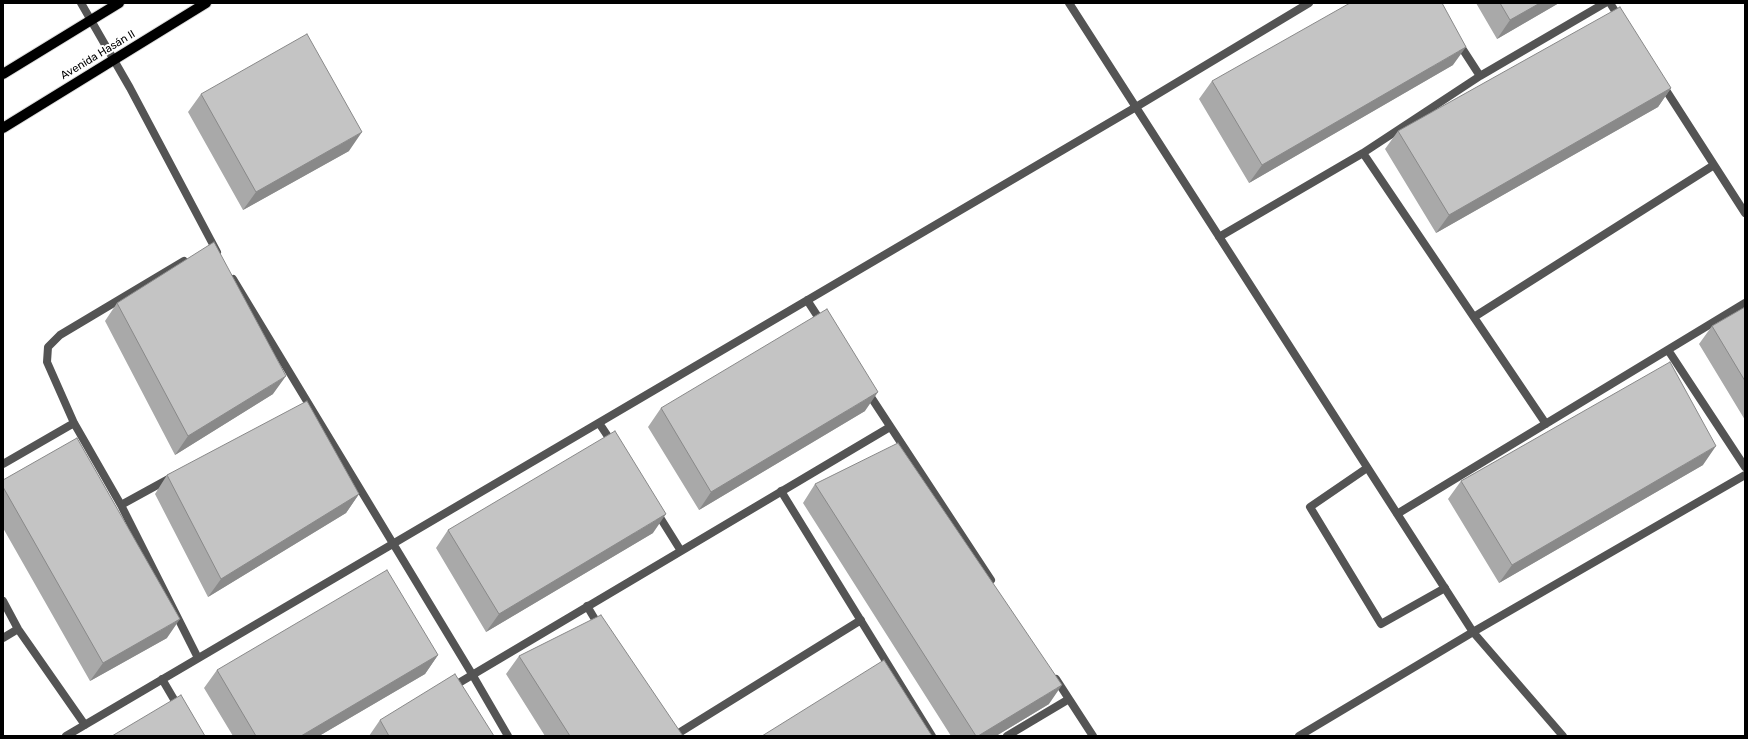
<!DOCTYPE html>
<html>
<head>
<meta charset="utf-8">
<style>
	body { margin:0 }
	#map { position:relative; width:1748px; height:739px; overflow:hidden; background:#fff; font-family:Rubik,sans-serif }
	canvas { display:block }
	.frame { position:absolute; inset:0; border:4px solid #000; pointer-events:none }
</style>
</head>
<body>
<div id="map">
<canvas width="1748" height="739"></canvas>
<div class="frame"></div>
</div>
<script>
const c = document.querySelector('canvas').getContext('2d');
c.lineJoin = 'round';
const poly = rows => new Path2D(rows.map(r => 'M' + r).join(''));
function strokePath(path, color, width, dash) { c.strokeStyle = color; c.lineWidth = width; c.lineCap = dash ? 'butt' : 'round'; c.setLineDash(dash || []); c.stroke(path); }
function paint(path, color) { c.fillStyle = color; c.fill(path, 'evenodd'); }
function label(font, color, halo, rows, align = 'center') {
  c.font = font + ' Rubik,sans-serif'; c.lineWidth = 4; c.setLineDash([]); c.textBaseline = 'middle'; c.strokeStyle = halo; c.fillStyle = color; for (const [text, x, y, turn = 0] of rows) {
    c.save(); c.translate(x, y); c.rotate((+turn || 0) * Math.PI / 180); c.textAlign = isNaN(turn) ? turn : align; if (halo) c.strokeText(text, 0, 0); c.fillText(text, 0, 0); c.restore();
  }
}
const lane = poly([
	[1367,468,1310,507,1381,624,1445,588]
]);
const street = poly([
	[81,3,130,88,217,252],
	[1069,3,1473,632,1563,736],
	[1610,3,1620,19],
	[1458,42,1480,76],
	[1662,84,1745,213],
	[1363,153,1546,424],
	[1219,237,1363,153,1480,76,1605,3],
	[184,261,60,335,48,347,47,362,74,423,121,505,198,658],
	[233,279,472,674,508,736],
	[807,300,822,323],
	[1474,317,1714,165],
	[1668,350,1745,467],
	[867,391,991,580],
	[599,423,613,444],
	[3,464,74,423],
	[781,491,932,736],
	[121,505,172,477],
	[656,511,681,551],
	[1397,514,1745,303],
	[3,601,18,629,85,725],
	[587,606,599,626],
	[3,638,18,629],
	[162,679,179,708],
	[1056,679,1093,736],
	[452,687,890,427],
	[66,736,1136,107,1309,3],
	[674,736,861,620],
	[1007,736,1069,699],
	[1299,736,1473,632,1745,475]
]);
const primary = poly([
	[3,74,119,3],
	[3,128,206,3]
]);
const wall = poly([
	[1476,3,1559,3,1497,39],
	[1453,65,1249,183,1199,99,1212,81],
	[1671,88,1658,107,1436,233,1385,149,1398,131],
	[201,94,349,151,243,210,188,112],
	[117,303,273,394,175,455,105,321],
	[1745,307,1745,420,1699,344,1712,326],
	[661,408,865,411,699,510,648,427],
	[1703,465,1499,583,1448,499,1461,481],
	[167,475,359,494,346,513,208,597,155,494],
	[3,480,167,638,90,681,3,528],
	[815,484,1049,704,996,736,951,736,803,503],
	[448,530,653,533,486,632,436,548],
	[438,655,425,674,319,736,233,736,204,688,217,670],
	[519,656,683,736,545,736,506,674],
	[380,720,494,736,369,736]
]);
const shadedWall = poly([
	[1540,3,1559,3,1497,39,1510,20],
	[1466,47,1453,65,1249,183,1262,165],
	[1671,88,1658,107,1436,233,1449,215],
	[362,132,349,151,243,210,256,192],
	[286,376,273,394,175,455,188,436],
	[878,392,865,411,699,510,711,492],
	[1716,446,1703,465,1499,583,1512,565],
	[359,494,346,513,208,597,221,579],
	[666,514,653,533,486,632,499,614],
	[180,619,167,638,90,681,103,663],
	[438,655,425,674,319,736,301,736],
	[1062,685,1049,704,996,736,978,736]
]);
const building = poly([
	[1350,3,1442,3,1466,47,1262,165,1212,81,1350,3],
	[1500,3,1540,3,1510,20,1500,3],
	[1620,7,1671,88,1449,215,1398,131,1620,7],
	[307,34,362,132,256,192,201,94,307,34],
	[214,242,286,376,188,436,117,303,214,242],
	[1745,307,1745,381,1712,326,1745,307],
	[827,309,878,392,711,492,661,408,827,309],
	[1670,362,1716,446,1512,565,1461,481,1670,362],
	[307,401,359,494,221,579,167,475,307,401],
	[615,431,666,514,499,614,448,530,615,431],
	[77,438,180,619,103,663,3,487,3,480,77,438],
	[898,443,1062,685,978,736,976,736,815,484,898,443],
	[387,570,438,655,301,736,256,736,217,670,387,570],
	[601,615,683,736,570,736,519,656,601,615],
	[884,660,932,736,762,736,884,660],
	[455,674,494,736,389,736,380,720,455,674],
	[181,695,205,736,112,736,181,695]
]);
const streetNames = [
	["Avenida Hasán II",98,55,-31]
];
strokePath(primary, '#dbdbdb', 12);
strokePath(lane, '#545454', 8);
strokePath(street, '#545454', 8);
strokePath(primary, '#000', 10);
paint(wall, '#a9a9a9');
paint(shadedWall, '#898989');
paint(building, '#c4c4c4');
strokePath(building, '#898989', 1);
label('11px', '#000', '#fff', streetNames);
</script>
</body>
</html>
